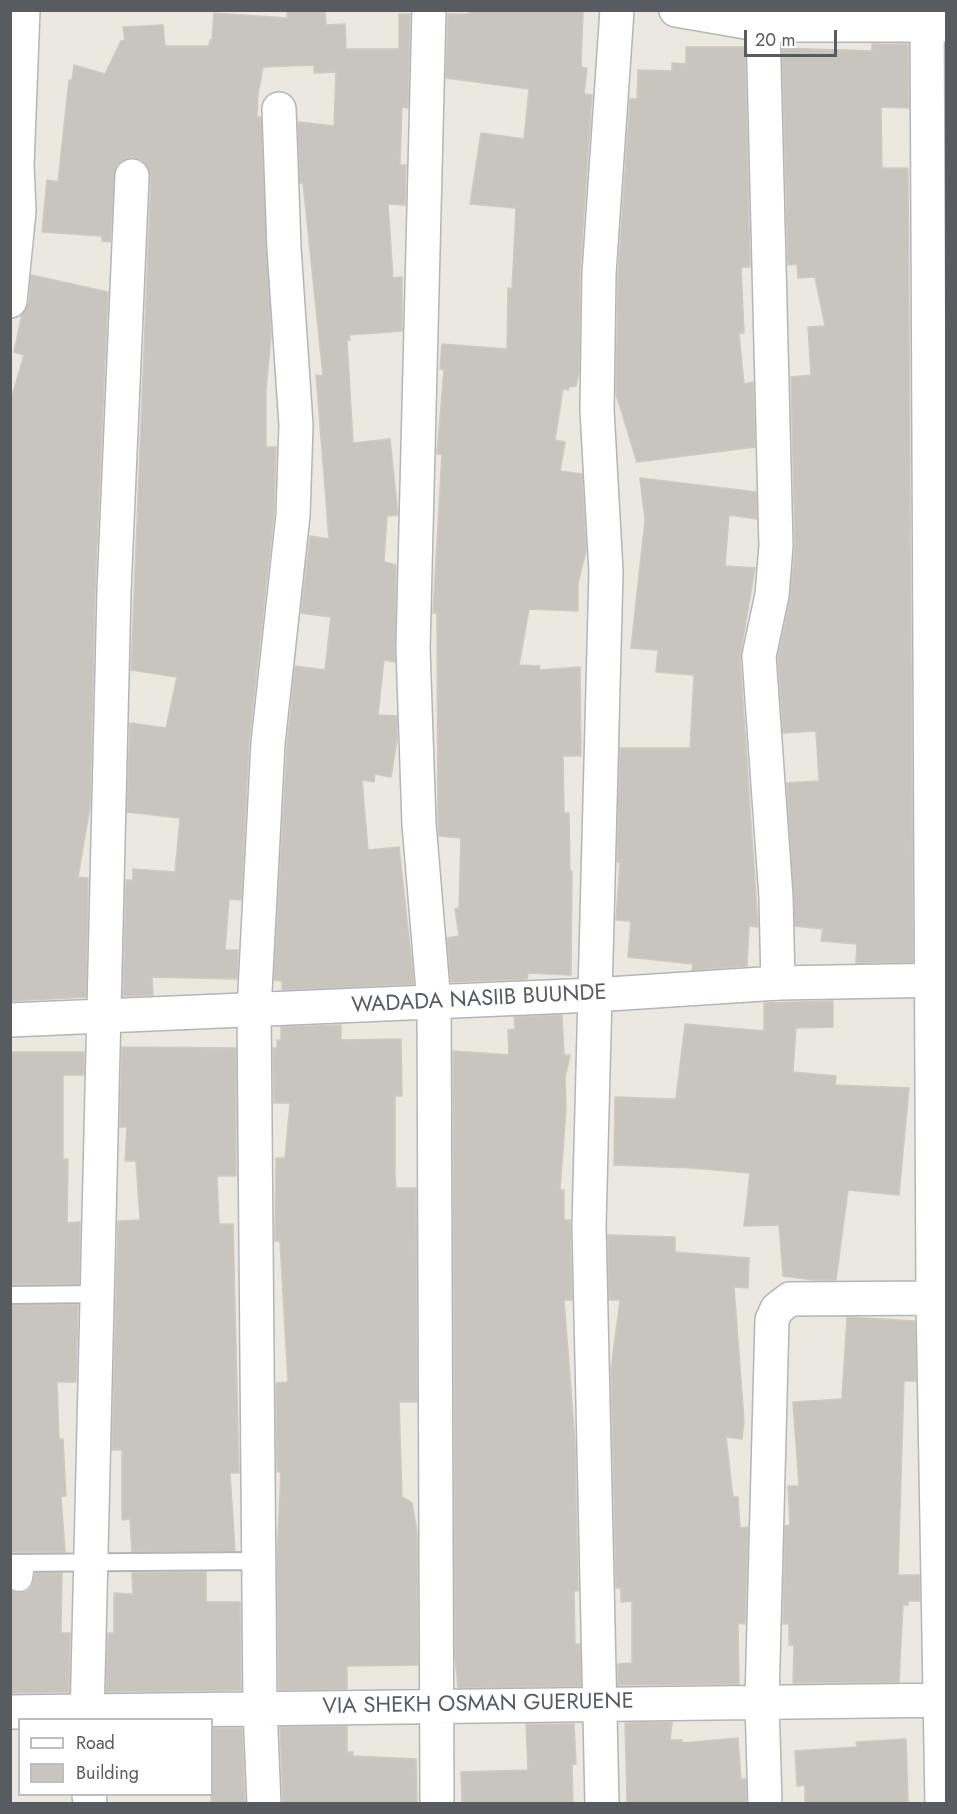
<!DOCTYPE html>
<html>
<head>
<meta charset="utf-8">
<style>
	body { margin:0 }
	#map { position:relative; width:957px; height:1814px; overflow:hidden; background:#ebe8df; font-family:Jost,sans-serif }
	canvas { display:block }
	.frame { position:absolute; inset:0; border:12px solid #585c60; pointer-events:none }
	.legend { position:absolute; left:18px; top:1718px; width:195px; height:78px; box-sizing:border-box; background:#fff; border:2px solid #bcbebf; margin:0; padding:8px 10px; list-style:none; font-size:18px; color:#585c60 }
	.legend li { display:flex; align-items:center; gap:12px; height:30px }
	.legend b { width:30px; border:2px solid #bcbebf }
	.scale { position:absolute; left:744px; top:30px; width:93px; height:27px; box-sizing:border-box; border:3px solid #585c60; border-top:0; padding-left:8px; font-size:18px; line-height:21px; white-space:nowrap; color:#585c60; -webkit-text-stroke:4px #fff; paint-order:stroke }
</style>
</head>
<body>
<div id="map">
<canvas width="957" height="1814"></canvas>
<div class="frame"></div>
<ul class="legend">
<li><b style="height:8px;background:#fff"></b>Road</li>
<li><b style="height:16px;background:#c8c4be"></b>Building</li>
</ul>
<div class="scale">20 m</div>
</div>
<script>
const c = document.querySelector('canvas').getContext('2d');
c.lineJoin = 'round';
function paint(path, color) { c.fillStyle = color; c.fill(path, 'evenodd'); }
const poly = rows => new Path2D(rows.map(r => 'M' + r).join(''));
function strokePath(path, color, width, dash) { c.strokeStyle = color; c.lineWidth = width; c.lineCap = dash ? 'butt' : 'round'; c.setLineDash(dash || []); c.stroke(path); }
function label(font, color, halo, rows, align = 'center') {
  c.font = font + ' Jost,sans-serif'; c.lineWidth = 5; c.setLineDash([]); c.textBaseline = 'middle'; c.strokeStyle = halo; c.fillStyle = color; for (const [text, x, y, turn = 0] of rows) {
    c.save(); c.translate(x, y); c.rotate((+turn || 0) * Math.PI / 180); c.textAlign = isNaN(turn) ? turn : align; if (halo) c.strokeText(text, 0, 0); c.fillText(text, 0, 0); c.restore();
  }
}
const building = poly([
	[287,10,325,10,326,25,345,24,346,49,399,49,399,14,410,14,408,108,402,107,400,165,406,165,405,205,388,204,393,278,402,277,402,331,349,335,350,340,347,340,353,443,390,439,398,515,387,516,384,562,396,565,395,662,384,660,378,715,397,716,397,740,391,777,375,774,374,782,362,780,368,850,399,847,414,984,282,990,282,981,274,980,287,745,295,666,325,670,331,617,301,613,310,536,329,539,316,375,323,376,303,183,300,183,298,122,334,126,336,72,314,73,314,65,263,67,258,94,257,117,261,117,271,337,266,389,266,447,276,447,274,514,249,742,241,900,229,899,225,950,238,950,237,979,152,977,153,995,123,996,126,880,133,880,133,869,175,872,180,818,127,812,130,723,166,728,177,677,131,670,151,177,148,167,142,160,133,157,124,159,116,166,110,242,102,241,102,236,42,232,47,180,58,182,69,80,72,80,74,65,105,74,121,41,125,40,123,27,163,25,165,46,209,46,210,40,212,40,214,13,287,18,287,10],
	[469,10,583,10,581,67,587,68,584,94,592,95,580,273,579,372,576,386,569,387,568,390,563,389,555,440,565,442,560,471,582,474,586,551,578,583,578,611,529,609,519,665,540,666,539,670,580,667,581,756,563,756,564,813,569,813,570,871,572,871,571,975,528,973,527,979,451,982,447,938,459,936,455,909,459,908,461,838,439,836,438,823,437,613,433,613,442,454,437,454,444,370,440,369,442,344,507,349,508,288,512,289,516,208,470,204,481,133,524,139,529,89,446,78,448,14,469,14,469,10],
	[872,44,908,44,909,108,881,107,882,168,908,168,913,962,856,963,857,944,821,941,823,929,795,926,787,783,819,781,816,731,783,733,778,657,790,599,795,546,791,377,811,375,808,327,825,326,815,277,798,278,797,264,788,265,782,48,872,51,872,44],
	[686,47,745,47,750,267,741,267,744,333,739,333,744,384,753,382,755,447,637,462,616,394,618,275,630,99,637,99,638,70,672,71,672,63,686,64,686,47],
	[31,275,108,292,95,591,90,807,78,877,88,878,86,997,10,1001,10,403,24,355,14,352,22,314,29,303,31,275],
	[640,478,756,492,757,519,729,515,725,566,755,568,740,657,758,927,749,926,747,966,692,970,693,964,628,957,631,921,616,920,620,862,617,862,620,748,690,748,694,675,656,672,658,650,631,648,645,520,640,478],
	[833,1001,833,1027,796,1028,793,1072,836,1076,835,1085,909,1088,899,1195,848,1190,836,1280,814,1280,783,1276,779,1225,744,1226,750,1173,692,1168,614,1165,615,1097,676,1099,685,1024,764,1031,764,1003,833,1001],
	[562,1015,564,1055,570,1055,565,1078,566,1110,560,1190,564,1190,564,1220,570,1220,572,1300,564,1300,575,1442,578,1591,574,1591,575,1644,580,1644,581,1686,458,1688,455,1657,453,1051,509,1055,508,1030,515,1029,514,1017,562,1015],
	[341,1025,341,1040,401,1039,402,1096,395,1096,395,1175,396,1188,416,1188,417,1402,399,1402,402,1497,412,1503,417,1532,418,1665,347,1666,347,1689,279,1690,277,1557,281,1472,277,1472,276,1383,288,1382,280,1241,275,1241,275,1226,276,1158,285,1158,290,1103,274,1103,273,1048,277,1048,277,1040,281,1040,281,1027,341,1025],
	[122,1047,236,1048,236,1176,217,1176,219,1224,233,1224,239,1473,230,1473,235,1551,132,1552,130,1519,122,1520,122,1450,112,1450,118,1221,140,1220,136,1161,125,1161,127,1127,120,1127,122,1047],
	[10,1052,84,1052,84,1075,63,1075,63,1159,68,1159,67,1223,80,1222,79,1284,10,1284,10,1052],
	[608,1235,675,1237,675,1252,749,1258,748,1288,734,1287,744,1421,742,1439,726,1437,733,1497,738,1497,740,1528,748,1527,745,1624,738,1623,739,1684,618,1685,618,1664,632,1663,632,1601,621,1602,621,1588,616,1588,611,1369,620,1300,609,1300,608,1235],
	[10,1305,78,1305,76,1382,57,1382,59,1439,63,1439,66,1496,61,1496,65,1552,10,1552,10,1305],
	[847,1317,915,1321,916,1381,904,1381,898,1575,919,1575,920,1601,908,1601,908,1605,903,1605,899,1682,793,1683,794,1645,789,1645,789,1624,783,1624,785,1526,790,1525,788,1486,799,1486,793,1402,842,1399,847,1317],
	[206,1572,206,1602,240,1602,241,1690,106,1692,108,1633,114,1633,114,1593,133,1594,132,1573,206,1572],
	[35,1573,62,1573,61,1633,70,1633,69,1692,10,1693,10,1590,25,1592,31,1587,35,1573],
	[672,1722,670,1740,682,1740,682,1743,738,1738,741,1779,746,1779,746,1803,627,1803,625,1723,672,1722],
	[526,1724,574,1724,576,1764,572,1764,573,1803,462,1803,461,1772,528,1770,526,1724],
	[347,1726,347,1752,353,1752,353,1756,416,1759,417,1803,283,1803,280,1727,347,1726],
	[212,1728,242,1728,245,1803,211,1803,212,1728],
	[906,1739,908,1803,805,1803,805,1785,797,1786,795,1751,857,1747,856,1742,906,1739]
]);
const service = poly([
	[10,1295,98,1294],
	[10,1563,259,1561]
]);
const pedestrian = poly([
	[19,1578,20,1571]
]);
const minor = poly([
	[429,10,413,648,419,824,434,1003,437,1804],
	[676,10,763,25,946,25],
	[763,25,776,546,772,595,759,656,776,897,778,983],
	[10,301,19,211,17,165,23,10],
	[933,1298,942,1804],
	[10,1712,946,1700],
	[87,1720,114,591,132,176],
	[89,1794,90,1804],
	[264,1804,260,1708,254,1010,268,743,293,515,296,425,284,248,279,109],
	[602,1804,589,1225,606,572,597,410,599,274,617,10],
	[765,1804,762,1701,772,1320,777,1309,790,1299,933,1298,927,10]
]);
const tertiary = poly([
	[10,1020,594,995,778,983,946,980]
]);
const streetNames = [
	["WADADA NASIIB BUUNDE",479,1000,-3],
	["VIA SHEKH OSMAN GUERUENE",478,1705,-1]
];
paint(building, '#c8c4be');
strokePath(building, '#d0c9bd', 1.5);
strokePath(service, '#b2b6ba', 20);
strokePath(pedestrian, '#b2b6ba', 28);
strokePath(minor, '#b2b6ba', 36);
strokePath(tertiary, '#b2b6ba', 36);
strokePath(service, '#fff', 16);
strokePath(pedestrian, '#fff', 26);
strokePath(minor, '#fff', 33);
strokePath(tertiary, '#fff', 33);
label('22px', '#585c60', '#fff', streetNames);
</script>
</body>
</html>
